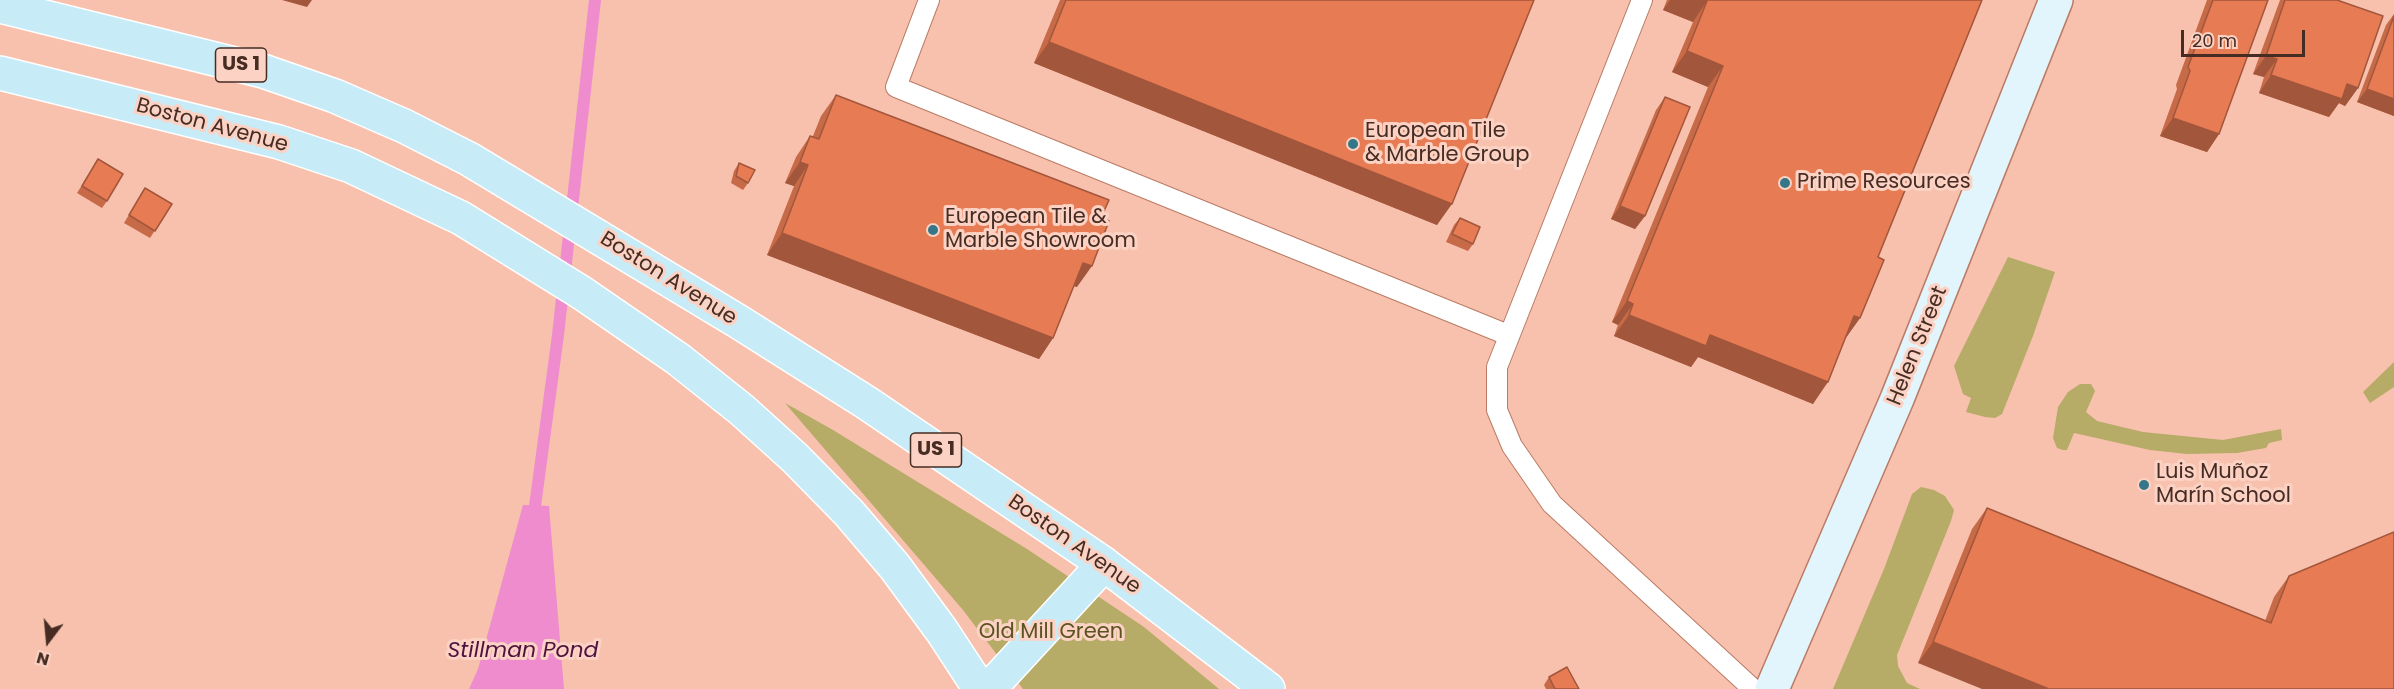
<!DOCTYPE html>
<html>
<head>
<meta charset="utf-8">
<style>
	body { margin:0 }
	#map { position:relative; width:2394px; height:689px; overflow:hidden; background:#f8c1ae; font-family:Poppins,sans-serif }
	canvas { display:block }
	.north { position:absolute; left:18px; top:611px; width:60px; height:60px; -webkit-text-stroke:4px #fbd2c3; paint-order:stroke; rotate:196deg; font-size:16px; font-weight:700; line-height:24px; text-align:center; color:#462c23 }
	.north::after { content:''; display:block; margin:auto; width:21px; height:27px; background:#462c23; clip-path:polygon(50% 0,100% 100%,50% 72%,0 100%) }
	.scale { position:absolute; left:2181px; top:30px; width:124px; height:27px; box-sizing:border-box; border:3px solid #462c23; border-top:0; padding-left:8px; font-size:18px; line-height:21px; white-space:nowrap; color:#462c23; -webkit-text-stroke:4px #fbd2c3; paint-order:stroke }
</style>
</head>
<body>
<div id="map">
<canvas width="2394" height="689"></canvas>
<div class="north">N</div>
<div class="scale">20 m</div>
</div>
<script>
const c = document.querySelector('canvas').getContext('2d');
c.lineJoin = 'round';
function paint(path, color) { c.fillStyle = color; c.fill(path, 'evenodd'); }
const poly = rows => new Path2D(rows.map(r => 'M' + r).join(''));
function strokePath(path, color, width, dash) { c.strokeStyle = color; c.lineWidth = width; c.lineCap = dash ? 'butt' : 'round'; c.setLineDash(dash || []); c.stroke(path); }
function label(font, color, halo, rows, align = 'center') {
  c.font = font + ' Poppins,sans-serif'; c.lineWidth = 6; c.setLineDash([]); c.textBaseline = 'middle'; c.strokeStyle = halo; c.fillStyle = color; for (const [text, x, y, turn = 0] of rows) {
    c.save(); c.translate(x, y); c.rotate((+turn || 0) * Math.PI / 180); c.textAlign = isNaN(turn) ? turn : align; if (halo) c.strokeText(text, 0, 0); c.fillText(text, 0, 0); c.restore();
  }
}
const green = poly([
	[2008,257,2055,272,2033,336,2002,414,1995,418,1985,417,1966,412,1971,398,1963,394,1954,366],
	[2394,362,2394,387,2370,403,2363,392],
	[2080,384,2091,384,2095,391,2086,412,2097,421,2143,432,2223,440,2281,429,2282,440,2269,443,2266,448,2237,453,2187,454,2150,450,2074,433,2067,450,2063,450,2057,448,2053,438,2058,407,2068,392],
	[785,403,833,430,1027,549,1144,627,1219,689,1023,689,963,610],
	[1921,487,1934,490,1945,496,1954,510,1951,521,1897,655,1898,666,1907,683,1920,689,1833,689,1884,569,1912,494]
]);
const water = poly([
	[523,505,549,506,564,689,469,689,478,669]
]);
const stream = poly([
	[533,521,558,335,595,0]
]);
const lane = poly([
	[929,0,896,87,1508,335],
	[1642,0,1497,367,1497,410,1512,446,1552,504,1753,689]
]);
const secondary = poly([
	[1772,689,1897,399,2056,0]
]);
const primary = poly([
	[0,6,263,71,335,96,404,126,469,159,739,322,867,403,1104,564,1268,689],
	[0,73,279,142,351,166,461,218,582,293,678,359,742,410,795,458,849,513,895,567,942,631,980,689],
	[989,689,1104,564]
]);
const wall = poly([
	[1060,0,1534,0,1437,225,1034,63],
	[1667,0,1982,0,1878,257,1860,318,1845,339,1813,404,1698,357,1691,367,1614,336,1618,325,1612,322,1708,87,1672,72,1693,22,1663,10],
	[2207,0,2268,0,2219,134,2207,152,2160,136,2177,89,2176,85],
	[2280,0,2337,0,2358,88,2345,106,2339,103,2329,117,2259,93,2264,77,2253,74],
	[2394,14,2394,116,2357,102,2386,25],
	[836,95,1101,218,1077,287,1074,286,1053,338,1039,359,767,255,794,186,785,183,796,157,810,136,813,136,821,116],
	[1665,97,1645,216,1635,229,1611,219,1656,110],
	[98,159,107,201,102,208,77,193],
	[739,163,748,183,743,190,731,183,734,171],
	[145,188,172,204,150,238,124,223],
	[1460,218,1473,244,1468,251,1446,242,1454,225],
	[1987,508,2265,621,2274,597,2289,576,2394,689,1918,663,1972,529],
	[1549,677,1579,689,1546,689,1544,685]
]);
const shadedWall = poly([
	[282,0,312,0,307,7],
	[1670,0,1706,0,1707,1,1693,22,1663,10],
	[1049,42,1452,204,1437,225,1034,63],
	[1687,51,1723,66,1708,87,1672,72],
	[2266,56,2277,59,2264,77,2253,74],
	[2271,75,2347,84,2358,88,2345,106,2339,103,2329,117,2259,93],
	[2367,89,2394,99,2394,116,2357,102],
	[2173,118,2219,134,2207,152,2160,136],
	[800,162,808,165,794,186,785,183],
	[1620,206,1645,216,1635,229,1611,219],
	[782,233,1053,338,1039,359,767,255],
	[1083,263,1092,266,1077,287,1068,284],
	[1627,301,1633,304,1618,325,1612,322],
	[1629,315,1710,335,1828,382,1813,404,1698,357,1691,367,1614,336],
	[1854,316,1860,318,1845,339,1840,337],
	[1933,642,2049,689,1982,689,1918,663]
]);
const building = poly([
	[1066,0,1534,0,1452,204,1049,42,1066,0],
	[1706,0,1982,0,1878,257,1884,260,1860,318,1854,316,1828,382,1710,335,1706,346,1629,315,1633,304,1627,301,1723,66,1687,51,1707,1,1706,0],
	[2213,0,2268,0,2219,134,2173,118,2190,71,2188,67,2213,0],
	[2285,0,2337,0,2383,16,2358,88,2347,84,2342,99,2271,75,2277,59,2266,56,2285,0],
	[2394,16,2394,99,2367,89,2394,16],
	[836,95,1109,200,1101,218,1109,221,1092,266,1083,263,1053,338,782,233,808,165,800,162,810,136,819,139,836,95],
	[1665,97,1690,107,1645,216,1620,206,1665,97],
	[98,159,123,174,107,201,82,186,98,159],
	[739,163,755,170,748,183,736,176,739,163],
	[145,188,172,204,155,231,129,215,145,188],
	[1460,218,1480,227,1473,244,1452,234,1460,218],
	[1987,508,2271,623,2289,576,2394,532,2394,689,2049,689,1933,642,1987,508],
	[1567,667,1579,689,1555,689,1549,677,1567,667]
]);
const markers = [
	[1353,144,6,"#357689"],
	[1785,183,6,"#357689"],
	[933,230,6,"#357689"],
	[2144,485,6,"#357689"]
];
const shields = [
	[241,65,51],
	[936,450,51]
];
const shieldNames = [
	["US 1",241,65],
	["US 1",936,450]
];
const streetNames = [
	["Boston Avenue",212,126,15],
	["Boston Avenue",668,279,32],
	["Helen Street",1918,346,-68],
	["Boston Avenue",1074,545,35]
];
const poiNames = [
	["European Tile",1365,132],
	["& Marble Group",1365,156],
	["Prime Resources",1797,183],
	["European Tile &",945,218],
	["Marble Showroom",945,242],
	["Luis Muñoz",2156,473],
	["Marín School",2156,497]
];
const parkNames = [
	["Old Mill Green",1051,633]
];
const waterNames = [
	["Stillman Pond",523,651]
];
paint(green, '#b6ab67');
paint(water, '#ee8cce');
strokePath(stream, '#ee8cce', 12);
strokePath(lane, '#ba7b65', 22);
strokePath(secondary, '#ba7b65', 36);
strokePath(primary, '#fff', 36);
strokePath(lane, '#fff', 20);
strokePath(secondary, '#e3f5fc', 33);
strokePath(primary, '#c7ecf8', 33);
paint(wall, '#c76a48');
paint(shadedWall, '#a2563b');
paint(building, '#e77b54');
strokePath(building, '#a2563b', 1.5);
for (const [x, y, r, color] of markers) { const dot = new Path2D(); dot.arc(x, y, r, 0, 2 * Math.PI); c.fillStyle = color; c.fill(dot); strokePath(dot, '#fbd2c3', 2); }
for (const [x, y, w] of shields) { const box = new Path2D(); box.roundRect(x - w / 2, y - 17, w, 34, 4.5); c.fillStyle = '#fbd2c3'; c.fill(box); strokePath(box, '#462c23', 1.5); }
label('bold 20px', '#462c23', null, shieldNames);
label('21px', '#462c23', '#fbd2c3', streetNames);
label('21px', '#462c23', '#fbd2c3', poiNames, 'left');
label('21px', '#5b5321', '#fbd2c3', parkNames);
label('italic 22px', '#4e123f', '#fbd2c3', waterNames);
</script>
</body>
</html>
